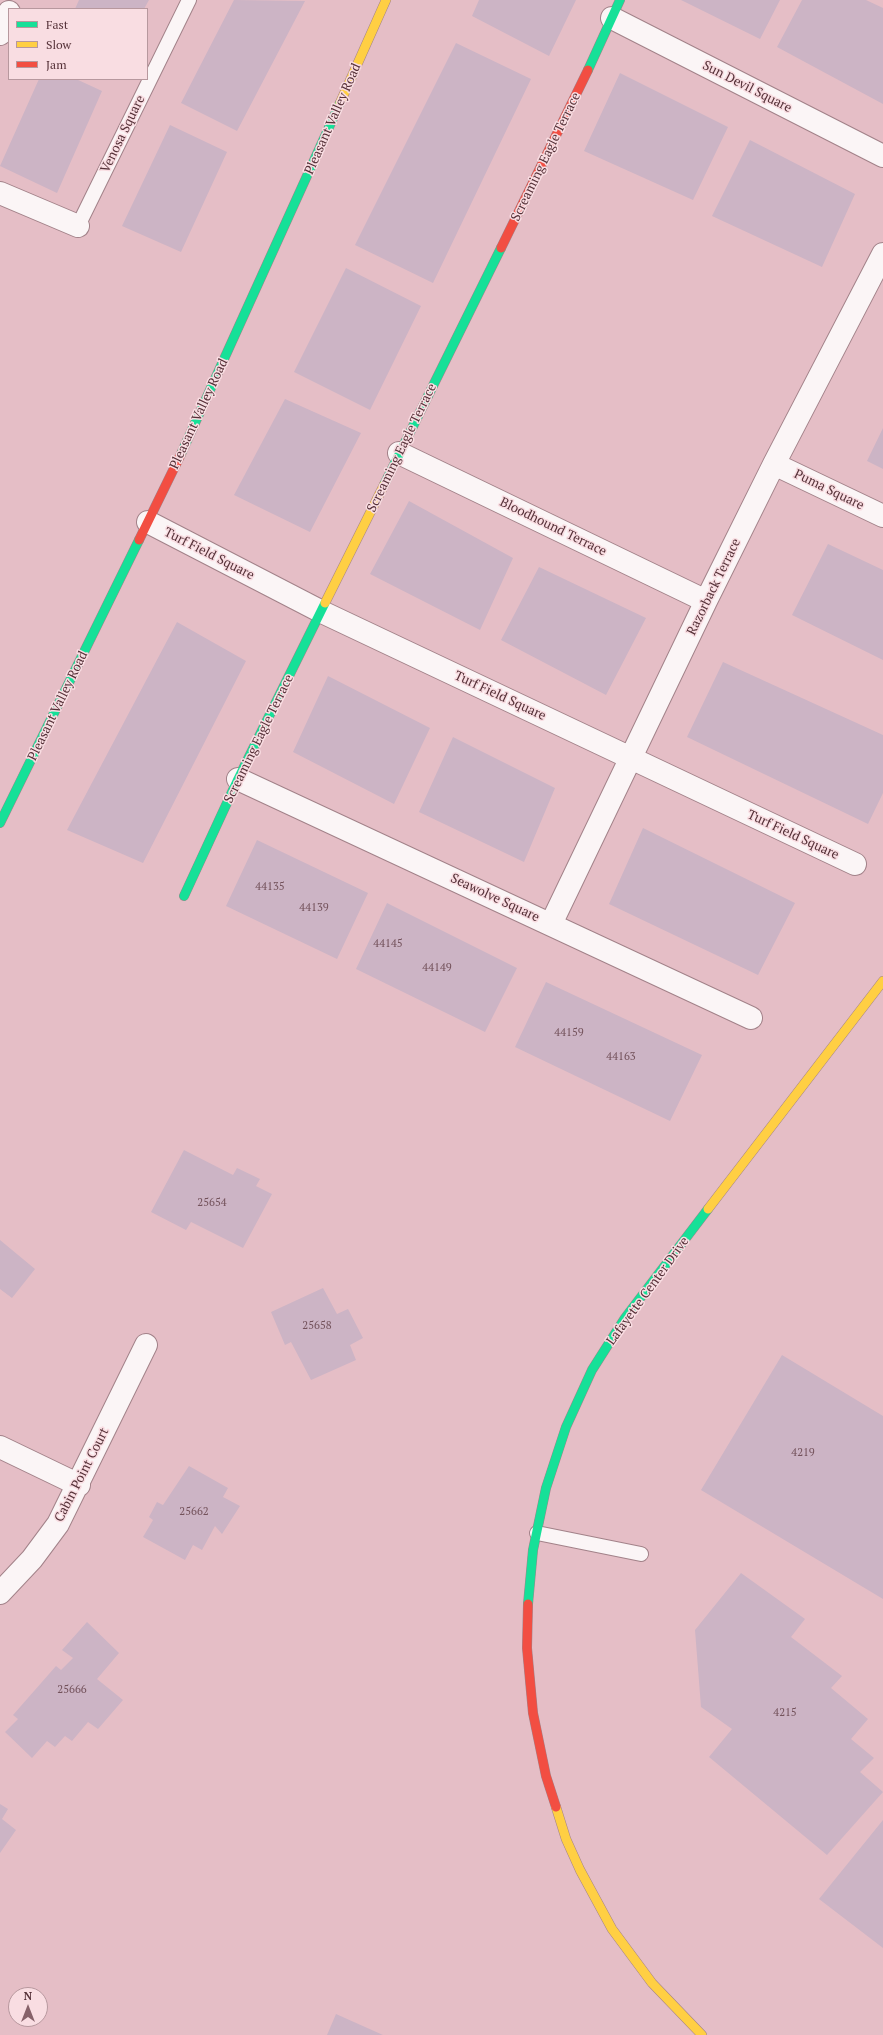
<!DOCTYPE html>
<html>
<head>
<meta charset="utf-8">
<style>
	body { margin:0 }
	#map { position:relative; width:883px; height:2035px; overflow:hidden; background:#e5bec6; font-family:"PT Serif",serif }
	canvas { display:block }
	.legend { position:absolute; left:8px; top:8px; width:140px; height:72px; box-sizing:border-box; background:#f9dde2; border:1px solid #b7989e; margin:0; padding:5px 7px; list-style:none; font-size:12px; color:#553138 }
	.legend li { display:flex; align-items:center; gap:8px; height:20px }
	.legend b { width:20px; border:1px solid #b7989e }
	.north { position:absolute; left:8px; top:1987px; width:40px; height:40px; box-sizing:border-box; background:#f9dde2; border:1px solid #b7989e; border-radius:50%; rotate:0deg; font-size:11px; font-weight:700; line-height:16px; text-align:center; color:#553138 }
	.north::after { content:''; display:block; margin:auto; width:14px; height:18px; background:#87626a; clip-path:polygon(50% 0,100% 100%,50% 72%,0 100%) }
</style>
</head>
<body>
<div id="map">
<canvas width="883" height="2035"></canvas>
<ul class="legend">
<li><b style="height:5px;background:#16e098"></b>Fast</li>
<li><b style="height:5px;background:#ffcf43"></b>Slow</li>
<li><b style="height:5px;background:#f24e42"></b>Jam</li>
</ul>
<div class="north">N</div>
</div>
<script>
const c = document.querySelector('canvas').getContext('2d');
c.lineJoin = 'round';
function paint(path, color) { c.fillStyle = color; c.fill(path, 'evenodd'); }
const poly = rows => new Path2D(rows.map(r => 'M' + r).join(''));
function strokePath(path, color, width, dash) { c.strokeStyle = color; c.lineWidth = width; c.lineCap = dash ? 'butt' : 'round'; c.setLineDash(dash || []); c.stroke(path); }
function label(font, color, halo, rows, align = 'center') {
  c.font = font + ' "PT Serif",serif'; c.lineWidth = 3; c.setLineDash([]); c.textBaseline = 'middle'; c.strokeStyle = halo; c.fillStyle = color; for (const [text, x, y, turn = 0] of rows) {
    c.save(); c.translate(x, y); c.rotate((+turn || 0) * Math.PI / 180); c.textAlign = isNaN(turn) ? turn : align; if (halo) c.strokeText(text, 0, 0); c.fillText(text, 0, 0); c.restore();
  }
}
const building = poly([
	[79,0,149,0,144,9,75,9],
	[234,0,305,1,237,131,181,103],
	[479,0,576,0,549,56,472,16],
	[681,0,780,0,760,39],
	[802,0,866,0,883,8,883,104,777,47],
	[456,43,531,79,433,283,355,245],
	[620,73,728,127,693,200,584,151],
	[39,79,76,79,102,91,57,193,0,166],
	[170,125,227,152,181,252,122,226],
	[750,140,855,194,822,267,712,216],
	[346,268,421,306,370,410,294,372],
	[285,399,361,433,310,532,234,495],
	[883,428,883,469,867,461],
	[409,501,513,558,480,630,370,574],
	[828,544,883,570,883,660,792,615],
	[539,567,646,618,606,695,501,640],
	[177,622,246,661,143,863,67,830],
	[723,662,883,735,883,793,868,824,687,737],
	[328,676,430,728,394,804,293,752],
	[453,737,555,788,524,862,419,812],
	[643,828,795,903,758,975,609,904],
	[257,840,368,893,337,959,226,906],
	[387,903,517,968,485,1032,356,969],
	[546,982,702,1055,670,1121,515,1047],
	[184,1150,233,1175,237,1168,260,1179,256,1186,272,1194,243,1248,191,1222,186,1230,151,1212],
	[0,1240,35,1269,12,1298,0,1289],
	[323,1288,337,1314,348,1309,363,1338,350,1345,356,1360,311,1380,291,1342,285,1345,271,1312],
	[782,1355,883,1416,883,1599,701,1490],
	[189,1466,228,1488,223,1497,240,1506,222,1534,215,1526,202,1550,193,1545,185,1560,143,1537,153,1520,149,1517,157,1502,163,1505],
	[741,1573,805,1619,791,1637,842,1676,831,1688,868,1719,851,1739,874,1758,860,1772,883,1792,827,1855,709,1757,732,1729,701,1707,695,1630],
	[87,1622,119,1653,97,1679,123,1700,98,1729,88,1722,72,1741,65,1736,55,1747,47,1741,32,1758,5,1732,18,1719,13,1715,56,1666,61,1670,73,1658,62,1650],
	[0,1804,8,1809,2,1819,16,1830,0,1853],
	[883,1820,883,1948,819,1899],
	[336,2014,383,2035,327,2035]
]);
const lane = poly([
	[78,226,189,0],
	[537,1533,641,1554]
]);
const street = poly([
	[612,18,883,156],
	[0,34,9,12],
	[0,193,78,226],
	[399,453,706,601],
	[774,464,883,516],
	[148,522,322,612,855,864],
	[238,779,751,1018],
	[551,924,706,601,774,464,883,254],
	[0,1447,79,1485],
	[0,1593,32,1559,58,1524,146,1345]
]);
const fast = poly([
	[588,70,620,0],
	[181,454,340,103],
	[384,485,501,248],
	[0,823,139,540],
	[184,896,238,779,325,603],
	[528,1604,533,1550,546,1488,566,1427,592,1370,625,1318,708,1209]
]);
const slow = poly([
	[340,103,386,0],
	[325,603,384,485],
	[708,1209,883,981],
	[556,1807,566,1839,580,1870,612,1929,652,1983,702,2035]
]);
const jam = poly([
	[501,248,588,70],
	[139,540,181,454],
	[528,1604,527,1648,533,1713,546,1776,556,1807]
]);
const numberNames = [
	["44135",270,887],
	["44139",314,908],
	["44145",388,944],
	["44149",437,968],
	["44159",569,1033],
	["44163",621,1057],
	["25654",212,1203],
	["25658",317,1326],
	["4219",803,1453],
	["25662",194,1512],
	["25666",72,1690],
	["4215",785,1713]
];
const streetNames = [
	["Sun Devil Square",747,87,27],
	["Pleasant Valley Road",333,119,-66],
	["Venosa Square",123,134,-64],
	["Screaming Eagle Terrace",546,157,-64],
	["Pleasant Valley Road",199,414,-65],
	["Screaming Eagle Terrace",402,448,-64],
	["Puma Square",829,490,26],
	["Bloodhound Terrace",553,527,26],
	["Turf Field Square",209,554,27],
	["Razorback Terrace",714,587,-64],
	["Turf Field Square",500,696,25],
	["Pleasant Valley Road",58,706,-64],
	["Screaming Eagle Terrace",259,739,-64],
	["Turf Field Square",793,835,25],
	["Seawolve Square",495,898,25],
	["Lafayette Center Drive",648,1291,-54],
	["Cabin Point Court",82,1475,-63]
];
paint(building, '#ccb4c5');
strokePath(lane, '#a28289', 16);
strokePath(street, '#a28289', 24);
strokePath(fast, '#a28289', 10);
strokePath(slow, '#a28289', 10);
strokePath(jam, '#a28289', 10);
strokePath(lane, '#fbf5f6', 14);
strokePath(street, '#fbf5f6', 22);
strokePath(fast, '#16e098', 9);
strokePath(slow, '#ffcf43', 9);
strokePath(jam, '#f24e42', 9);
label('11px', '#73525b', null, numberNames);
label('13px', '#553138', '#f9dde2', streetNames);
</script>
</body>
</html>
